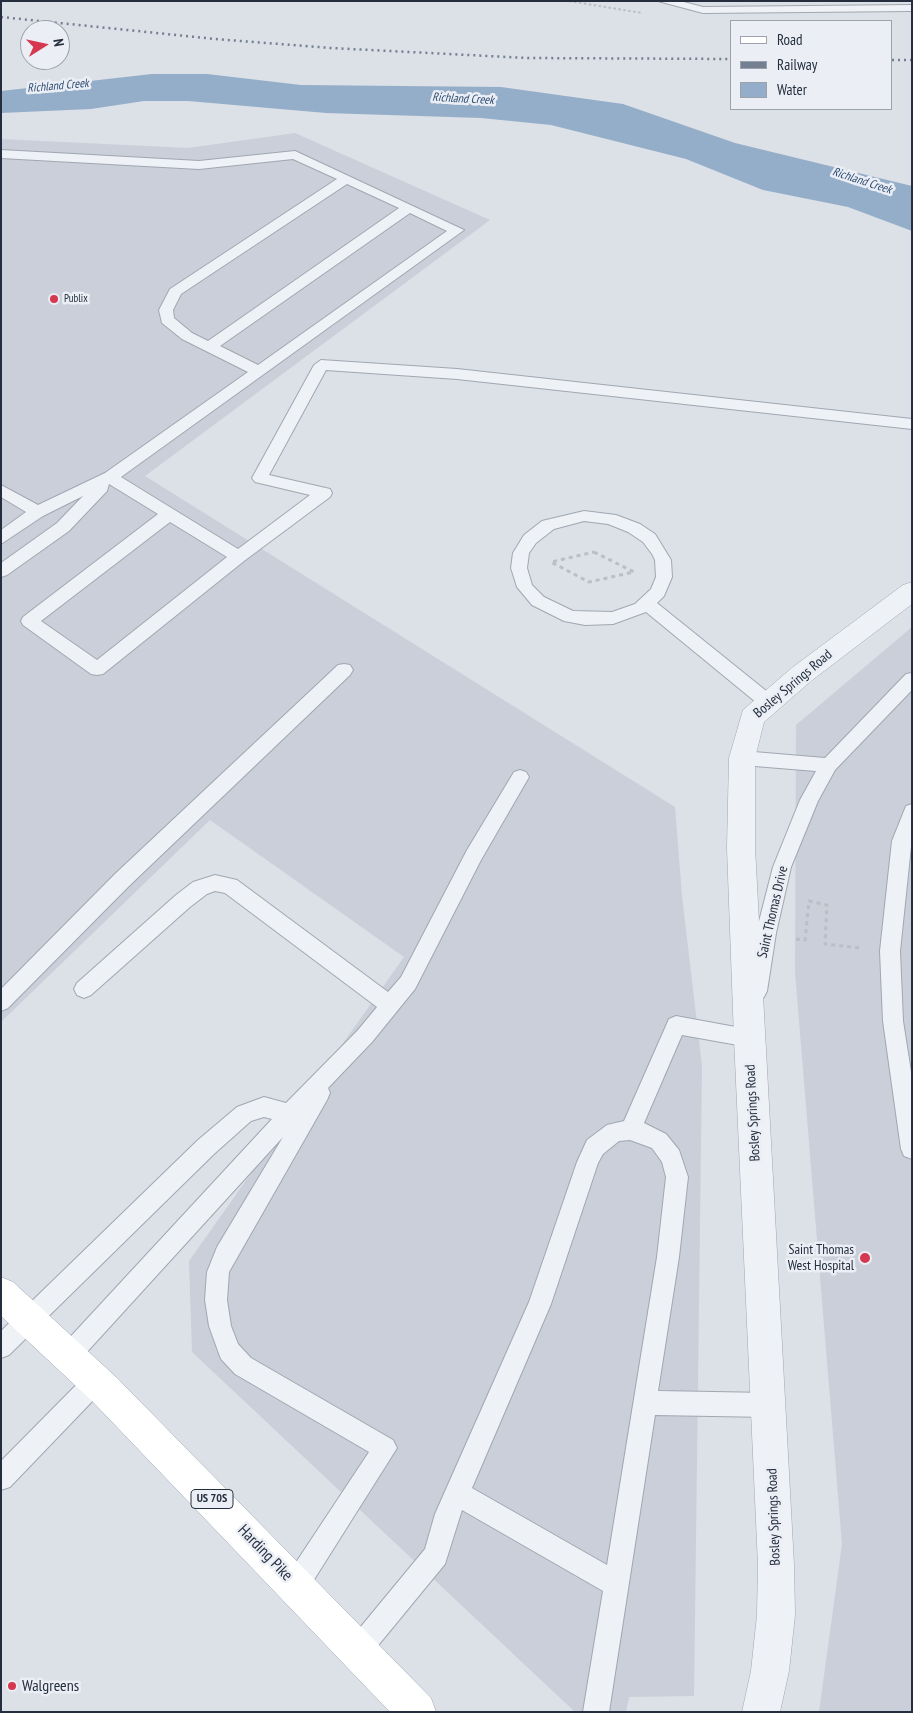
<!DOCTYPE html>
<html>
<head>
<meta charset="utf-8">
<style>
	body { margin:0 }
	#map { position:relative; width:913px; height:1713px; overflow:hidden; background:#dce0e7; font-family:"PT Sans Narrow",sans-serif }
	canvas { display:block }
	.frame { position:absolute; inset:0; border:2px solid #252e3e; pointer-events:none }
	.legend { position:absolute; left:730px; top:20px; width:162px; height:90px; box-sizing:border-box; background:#ebeff5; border:1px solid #9ca2ac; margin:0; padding:6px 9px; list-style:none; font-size:15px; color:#252e3e }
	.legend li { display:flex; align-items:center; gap:10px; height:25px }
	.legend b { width:25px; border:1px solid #9ca2ac }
	.north { position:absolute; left:20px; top:20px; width:50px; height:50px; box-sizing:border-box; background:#ebeff5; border:1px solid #9ca2ac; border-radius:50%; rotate:80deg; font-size:14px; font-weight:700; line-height:20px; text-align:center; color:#252e3e }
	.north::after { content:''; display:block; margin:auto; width:18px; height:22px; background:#d5384f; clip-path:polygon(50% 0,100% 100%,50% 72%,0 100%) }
</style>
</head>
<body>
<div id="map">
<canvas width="913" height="1713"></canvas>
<div class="frame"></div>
<ul class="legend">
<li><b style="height:6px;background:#fff"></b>Road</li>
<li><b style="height:6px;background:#747f91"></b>Railway</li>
<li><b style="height:14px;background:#94aec9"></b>Water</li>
</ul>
<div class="north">N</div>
</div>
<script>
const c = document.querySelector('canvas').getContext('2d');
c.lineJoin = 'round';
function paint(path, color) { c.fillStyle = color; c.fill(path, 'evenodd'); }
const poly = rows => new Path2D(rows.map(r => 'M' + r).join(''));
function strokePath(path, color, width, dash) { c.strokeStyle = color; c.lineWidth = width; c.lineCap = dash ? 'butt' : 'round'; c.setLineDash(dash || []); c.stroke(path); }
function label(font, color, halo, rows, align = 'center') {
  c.font = font + ' "PT Sans Narrow",sans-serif'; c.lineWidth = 5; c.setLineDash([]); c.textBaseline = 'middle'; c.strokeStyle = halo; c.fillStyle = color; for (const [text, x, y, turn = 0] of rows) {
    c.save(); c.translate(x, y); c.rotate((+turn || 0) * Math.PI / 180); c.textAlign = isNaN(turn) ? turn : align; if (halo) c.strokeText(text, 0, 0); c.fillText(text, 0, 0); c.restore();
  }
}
const built = poly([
	[295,133,490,220,145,476,675,807,682,896,702,1066,694,1696,629,1697,626,1712,575,1712,192,1352,189,1261,404,957,210,820,1,1022,1,139,188,148],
	[912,627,912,1712,819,1712,842,1544,795,972,796,725]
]);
const water = poly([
	[152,74,207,74,301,85,501,87,623,104,735,143,912,186,912,231,848,207,763,190,686,159,551,125,481,118,326,113,188,101,144,101,91,109,1,113,1,91]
]);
const pathFar1 = poly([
	[569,1,642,13]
]);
const path = poly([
	[594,552,634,572,589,582,551,562,594,552],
	[796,939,805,940,809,901,827,905,825,944,859,948]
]);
const lane = poly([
	[658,1,680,1,703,7,912,5,912,11,703,13,658,1],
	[1,150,199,161,295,151,464,230,121,477,238,549,310,495,255,482,252,478,314,365,321,360,457,369,912,419,912,429,457,379,326,370,269,475,330,489,332,493,330,497,244,561,103,674,97,675,91,674,23,625,21,621,23,617,158,514,109,484,107,491,69,531,7,575,1,577,1,563,57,523,83,496,43,516,1,544,1,530,26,512,1,497,1,485,38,505,105,473,248,372,182,339,162,323,159,310,170,289,337,179,293,159,199,169,1,158,1,150],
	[347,184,399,208,208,341,192,333,174,318,173,310,181,294,347,184],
	[410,213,447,231,258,365,220,346,410,213],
	[170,522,227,557,97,660,41,621,170,522],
	[584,511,616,515,640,524,655,534,671,560,672,577,664,596,657,603,775,698,778,703,775,708,769,710,763,708,646,612,613,624,585,625,564,621,532,605,517,587,511,568,513,553,524,535,542,521,584,511],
	[584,521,608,524,628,532,643,542,652,554,655,560,656,577,651,589,635,604,612,612,573,611,544,597,532,585,527,568,529,553,536,543,554,529,584,521],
	[344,664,350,665,353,670,350,675,129,886,8,1008,1,1011,1,989,115,874,338,665,344,664],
	[912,673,912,690,835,770,818,801,791,867,776,933,767,991,764,997,757,1000,750,997,747,991,756,933,773,867,800,800,816,771,742,765,736,763,733,758,736,753,742,751,825,758,906,674,912,673],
	[520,770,526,772,529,777,481,860,415,989,372,1042,328,1088,330,1093,327,1100,229,1272,227,1300,231,1326,238,1344,251,1358,393,1440,397,1448,305,1594,296,1597,287,1594,284,1585,287,1576,369,1452,235,1374,221,1359,218,1351,209,1326,205,1300,207,1272,217,1247,283,1137,76,1364,68,1368,60,1364,56,1356,60,1348,272,1119,264,1117,251,1121,214,1154,9,1355,1,1358,1,1331,198,1140,237,1107,264,1097,286,1103,358,1030,377,1007,225,893,215,891,207,894,190,907,91,995,84,998,77,995,74,989,77,983,176,895,193,882,215,875,237,880,388,992,401,977,467,850,514,772,520,770],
	[912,804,912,837,900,951,903,1021,912,1078,912,1159,904,1156,901,1149,883,1021,880,951,892,841,906,806,912,804],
	[676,1016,741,1028,744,1022,751,1019,758,1022,761,1028,756,1044,749,1047,682,1035,644,1123,666,1134,679,1150,688,1177,679,1257,658,1391,769,1393,777,1397,781,1405,777,1413,769,1417,655,1415,609,1712,583,1712,603,1591,462,1510,445,1564,367,1659,358,1663,349,1659,345,1650,349,1641,425,1549,435,1514,529,1302,577,1162,587,1140,607,1125,624,1121,669,1019,676,1016],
	[630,1140,652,1148,662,1162,666,1177,657,1257,607,1565,472,1488,551,1304,598,1163,603,1154,619,1141,630,1140],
	[96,1369,104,1373,108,1381,104,1389,10,1487,1,1490,1,1461,88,1373,96,1369]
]);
const street = poly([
	[912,582,912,604,811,681,764,722,755,758,755,848,794,1565,795,1615,789,1671,780,1712,742,1712,751,1671,757,1615,758,1565,734,1038,727,848,729,758,743,710,793,667,903,585,912,582]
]);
const primary = poly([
	[1,1277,13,1282,117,1378,431,1698,436,1712,390,1712,93,1402,1,1316,1,1277]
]);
const rail = poly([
	[1,17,215,39,331,48,527,58,732,59],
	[892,60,912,60]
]);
const markers = [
	[54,299,5,"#d5384f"],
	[865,1258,6,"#d5384f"],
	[12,1686,5,"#d5384f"]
];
const farPoinames = [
	["Publix",64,299]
];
const farWaternames = [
	["Richland Creek",58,86,-5],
	["Richland Creek",463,99,3],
	["Richland Creek",862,181,18]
];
const shields = [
	[212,1499,42]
];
const shieldNames = [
	["US 70S",212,1499]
];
const streetNames = [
	["Bosley Springs Road",793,684,-40],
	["Saint Thomas Drive",773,912,-77],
	["Bosley Springs Road",753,1113,-93],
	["Bosley Springs Road",774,1517,-92]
];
const poiNames = [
	["Saint Thomas",854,1250],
	["West Hospital",854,1266]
];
const nearStreetnames = [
	["Harding Pike",265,1553,46]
];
const nearPoinames = [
	["Walgreens",22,1686]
];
paint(built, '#cacfd9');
paint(water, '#94aec9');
strokePath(lane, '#a1a7b1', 2);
strokePath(street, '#a1a7b1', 1);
strokePath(primary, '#9aa4b3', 1);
strokePath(pathFar1, '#babec5', 2, [2.5, 2.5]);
strokePath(path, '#babec5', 3, [4, 4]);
paint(lane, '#eef1f5');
paint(street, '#eef1f5');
paint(primary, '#fff');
strokePath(rail, '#747f91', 2.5, [2, 4]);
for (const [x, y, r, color] of markers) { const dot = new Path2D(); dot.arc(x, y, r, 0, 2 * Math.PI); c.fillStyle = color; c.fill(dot); strokePath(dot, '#ebeff5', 2); }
label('11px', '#252e3e', '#ebeff5', farPoinames, 'left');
label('italic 12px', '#2d4c73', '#ebeff5', farWaternames);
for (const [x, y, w] of shields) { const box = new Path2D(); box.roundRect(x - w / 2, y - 9.5, w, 19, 4); c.fillStyle = '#ebeff5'; c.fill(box); strokePath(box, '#252e3e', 1); }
label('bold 12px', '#252e3e', null, shieldNames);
label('14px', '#252e3e', '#ebeff5', streetNames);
label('14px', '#252e3e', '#ebeff5', poiNames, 'right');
label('16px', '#252e3e', '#ebeff5', nearStreetnames);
label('16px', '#252e3e', '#ebeff5', nearPoinames, 'left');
</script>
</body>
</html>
